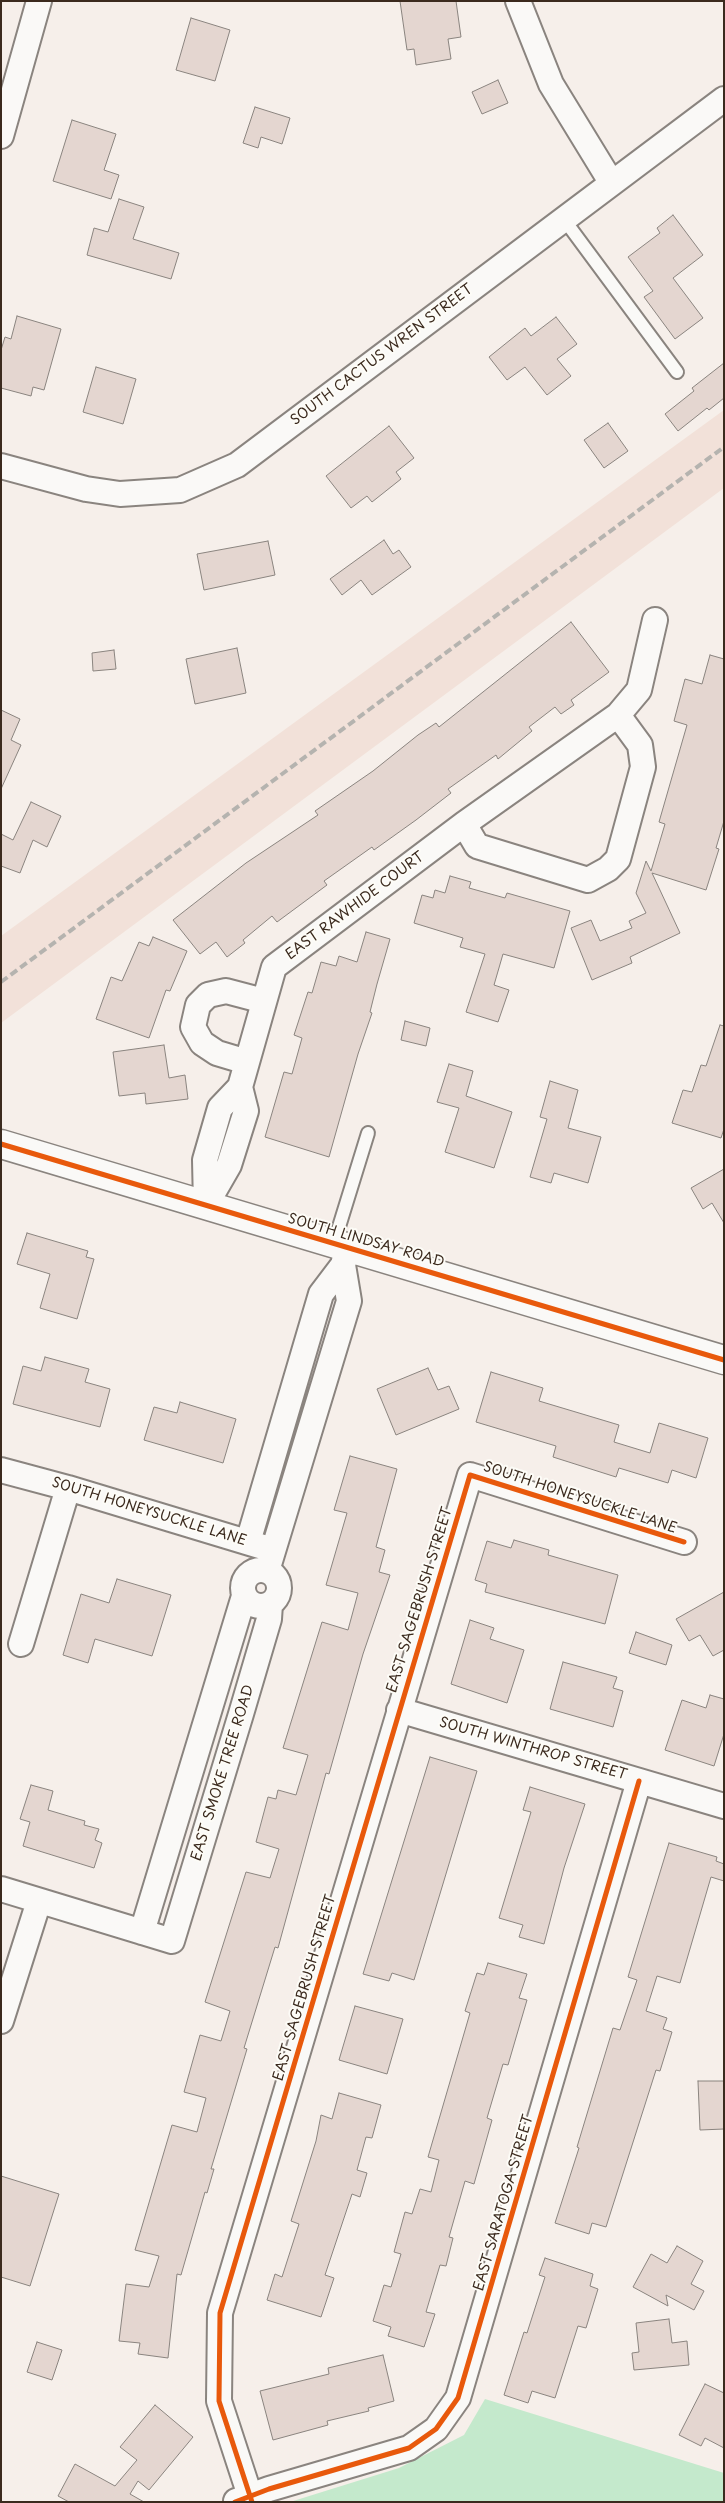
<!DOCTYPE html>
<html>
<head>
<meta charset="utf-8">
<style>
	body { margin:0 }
	#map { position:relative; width:725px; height:2503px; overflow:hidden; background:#f6efea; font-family:"Playpen Sans",sans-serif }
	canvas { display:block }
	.frame { position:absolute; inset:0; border:2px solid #3b2a1e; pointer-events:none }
</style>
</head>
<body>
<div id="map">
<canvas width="725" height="2503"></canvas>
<div class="frame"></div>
</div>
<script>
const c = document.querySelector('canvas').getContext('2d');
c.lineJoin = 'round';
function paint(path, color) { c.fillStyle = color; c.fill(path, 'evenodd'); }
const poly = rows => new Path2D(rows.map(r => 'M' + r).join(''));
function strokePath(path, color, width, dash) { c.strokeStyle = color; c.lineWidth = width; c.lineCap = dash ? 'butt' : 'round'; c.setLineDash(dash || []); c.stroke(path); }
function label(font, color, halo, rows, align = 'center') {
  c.font = font + ' "Playpen Sans",sans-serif'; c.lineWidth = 4; c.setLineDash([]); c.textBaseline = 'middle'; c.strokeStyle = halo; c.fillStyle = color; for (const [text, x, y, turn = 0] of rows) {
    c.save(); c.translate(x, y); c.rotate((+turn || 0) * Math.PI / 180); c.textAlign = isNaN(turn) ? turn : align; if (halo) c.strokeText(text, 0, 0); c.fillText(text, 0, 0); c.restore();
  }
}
const built = poly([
	[724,410,724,488,1,1023,1,936]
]);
const green = poly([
	[485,2399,724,2473,724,2502,290,2502,399,2468,464,2435]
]);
const building = poly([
	[400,1,456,1,461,37,448,39,451,59,416,65,414,49,407,50,400,1],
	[191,18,230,30,215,81,176,70,191,18],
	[498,80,508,103,482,114,472,92,498,80],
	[255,107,290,118,282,144,261,137,258,148,243,143,255,107],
	[72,120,116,134,104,170,119,175,111,199,53,181,72,120],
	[119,199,144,207,133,239,179,253,171,279,87,255,94,228,108,232,119,199],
	[673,215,703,255,673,278,703,318,675,339,644,297,653,291,628,257,660,233,657,228,673,215],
	[17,316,61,329,44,390,33,387,31,396,1,388,1,350,5,337,11,339,17,316],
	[556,317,577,344,557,359,571,376,547,395,525,367,507,380,489,357,525,328,531,336,556,317],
	[724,363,724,398,709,410,707,408,678,431,665,414,694,391,692,388,724,363],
	[96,367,136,379,123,424,83,412,96,367],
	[608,423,628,451,604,468,584,440,608,423],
	[389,426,414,458,396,472,401,479,372,502,367,496,351,508,326,476,389,426],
	[384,540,393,554,399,550,411,567,372,595,361,580,342,595,330,579,384,540],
	[268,541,275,575,204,590,197,554,268,541],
	[571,622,609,672,571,700,574,705,561,714,555,707,529,727,532,731,498,759,496,755,448,789,451,793,416,820,374,850,372,847,324,881,327,885,277,922,272,916,243,940,245,943,227,957,216,942,200,954,173,920,246,863,318,815,315,811,373,771,418,735,436,723,439,727,571,622],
	[237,648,246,693,195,704,186,659,237,648],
	[114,650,116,669,93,671,92,653,114,650],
	[710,655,724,659,724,821,716,848,719,849,706,890,652,873,680,933,630,957,632,963,592,980,571,928,591,920,600,941,632,928,629,921,646,913,636,893,646,861,651,871,665,824,659,822,687,725,674,721,685,679,702,684,710,655],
	[1,710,20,719,11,740,21,745,1,789,1,710],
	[31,802,61,816,47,847,33,840,20,873,1,866,1,834,13,840,31,802],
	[450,876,471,882,469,888,505,898,507,893,570,911,554,968,503,954,494,985,509,990,498,1022,466,1012,485,954,460,947,463,938,414,923,422,895,433,898,435,890,445,893,450,876],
	[366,932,390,939,377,984,370,1012,372,1013,358,1054,329,1157,265,1137,284,1072,292,1074,302,1038,294,1035,308,992,312,993,321,962,336,966,339,956,357,962,366,932],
	[153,937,187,951,170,991,166,990,149,1038,96,1019,111,977,122,981,139,942,149,946,153,937],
	[405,1021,430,1028,426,1046,401,1040,405,1021],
	[720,1025,724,1026,724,1129,721,1138,672,1123,683,1090,692,1092,701,1065,706,1066,720,1025],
	[164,1045,169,1078,185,1075,188,1099,146,1104,145,1093,119,1096,113,1052,164,1045],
	[449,1064,473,1071,466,1096,512,1112,494,1168,445,1152,459,1108,437,1102,449,1064],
	[550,1081,578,1090,568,1128,601,1137,588,1183,554,1173,551,1183,530,1177,547,1119,540,1117,550,1081],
	[724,1169,724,1223,712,1203,703,1209,691,1188,724,1169],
	[27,1233,88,1251,86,1257,94,1259,77,1319,40,1308,50,1274,17,1264,27,1233],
	[45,1357,89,1369,85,1382,110,1389,100,1427,13,1404,23,1366,41,1371,45,1357],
	[428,1368,438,1390,449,1386,459,1409,396,1435,377,1389,428,1368],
	[491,1372,543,1388,539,1401,619,1425,614,1442,650,1453,659,1423,708,1438,696,1478,672,1470,668,1483,619,1468,616,1477,553,1457,556,1446,476,1422,491,1372],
	[180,1402,236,1419,223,1463,144,1440,154,1407,177,1413,180,1402],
	[350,1456,397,1469,376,1547,385,1550,379,1572,390,1575,363,1654,329,1774,326,1773,278,1948,275,1947,244,2048,247,2049,211,2169,214,2169,207,2193,205,2192,181,2275,177,2274,168,2358,138,2354,140,2343,119,2341,126,2284,149,2287,159,2256,135,2250,172,2125,197,2132,206,2098,184,2092,200,2035,221,2041,230,2011,205,2002,246,1872,270,1878,279,1849,256,1842,268,1797,276,1799,278,1790,296,1795,308,1755,283,1748,322,1622,348,1630,358,1593,326,1585,347,1513,334,1510,350,1456],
	[514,1540,549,1550,548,1555,618,1575,605,1624,485,1592,487,1584,475,1580,487,1541,511,1548,514,1540],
	[117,1579,171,1595,152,1656,95,1639,88,1663,63,1655,81,1594,109,1603,117,1579],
	[724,1592,724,1650,713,1656,700,1635,689,1641,676,1619,724,1592],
	[470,1620,494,1628,490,1639,524,1650,507,1703,451,1684,470,1620],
	[636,1632,672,1645,666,1665,629,1653,636,1632],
	[563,1662,617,1677,613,1688,623,1691,613,1727,550,1709,563,1662],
	[710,1695,724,1699,724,1734,714,1766,665,1750,682,1700,706,1708,710,1695],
	[430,1757,477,1771,414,1980,392,1973,389,1981,363,1974,430,1757],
	[31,1785,53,1791,48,1810,85,1821,84,1825,99,1829,95,1840,102,1843,94,1868,23,1846,30,1822,20,1819,31,1785],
	[530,1787,585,1804,564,1868,544,1944,519,1937,523,1925,499,1918,531,1812,523,1810,530,1787],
	[669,1843,717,1857,716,1861,724,1864,724,1881,711,1877,680,1983,657,1976,646,2011,667,2018,663,2029,672,2032,660,2071,656,2070,606,2227,592,2223,589,2234,555,2223,579,2148,577,2147,613,2028,620,2030,637,1980,628,1977,669,1843],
	[488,1963,527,1974,519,1998,527,2000,508,2065,503,2064,487,2118,492,2120,474,2184,465,2181,449,2237,453,2238,446,2266,440,2265,426,2312,435,2314,424,2347,388,2336,391,2327,373,2321,384,2285,391,2287,401,2254,394,2252,405,2212,412,2214,420,2189,431,2192,439,2160,428,2157,470,2013,465,2011,477,1973,484,1975,488,1963],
	[355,2006,403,2019,387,2074,339,2060,355,2006],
	[698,2081,724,2081,724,2129,700,2130,698,2081],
	[339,2093,381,2105,372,2138,366,2137,357,2170,367,2173,360,2197,352,2194,325,2275,334,2278,321,2317,267,2300,275,2274,282,2277,299,2224,291,2221,316,2141,321,2115,332,2119,339,2093],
	[1,2176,59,2194,30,2286,1,2277,1,2176],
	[677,2246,703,2261,691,2284,704,2291,694,2310,666,2295,668,2306,633,2287,651,2254,667,2263,677,2246],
	[545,2258,593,2274,590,2286,598,2289,586,2328,578,2326,555,2398,532,2391,528,2403,504,2395,524,2332,527,2333,545,2277,539,2275,545,2258],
	[669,2319,672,2343,687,2341,689,2365,634,2370,632,2353,639,2352,636,2323,669,2319],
	[37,2342,62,2350,52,2380,27,2372,37,2342],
	[383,2355,394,2401,368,2408,369,2411,327,2421,328,2425,273,2440,260,2391,329,2374,328,2368,383,2355],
	[705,2384,724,2393,724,2448,705,2438,701,2446,679,2435,705,2384],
	[155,2405,193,2437,149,2490,138,2481,130,2494,144,2502,69,2502,58,2496,75,2464,115,2486,137,2460,120,2447,155,2405]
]);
const lane = poly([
	[563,218,677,372],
	[334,1243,368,1133]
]);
const street = poly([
	[518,1,551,84,611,182],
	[1,136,39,1],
	[1,466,86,489,120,494,180,490,237,465,724,99],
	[464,824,477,846,588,880,608,869,618,859,643,767,640,745,618,715],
	[247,1062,217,1053,202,1043,193,1027,198,1005,208,995,226,991,264,1001],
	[206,1205,229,1165,246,1111,240,1087,274,967,464,824,618,715,639,690,655,620],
	[206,1205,205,1160,220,1108,240,1087],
	[1,1470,68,1488,263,1547],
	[248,1542,321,1294,343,1265,345,1257],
	'243 1588a18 18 0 1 1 36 0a18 18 0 1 1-36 0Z',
	[267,1571,349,1301,343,1265],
	[21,1644,68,1488],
	[399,1710,724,1806],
	[1,1889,172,1941,241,1714,269,1619,270,1604],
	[142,1932,244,1596],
	[1,2021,39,1901],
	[236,2501,269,2489,409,2448,436,2429,458,2398,639,1781],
	[252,2502,219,2401,220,2313,470,1475,684,1542]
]);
const secondary = poly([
	[1,1144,724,1360]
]);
const rail = poly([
	[1,982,724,447]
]);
const cycleway = poly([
	[1,1144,724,1360],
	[235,2502,269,2489,409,2448,436,2429,458,2398,639,1781],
	[252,2502,219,2401,220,2313,470,1475,684,1542]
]);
const streetNames = [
	["SOUTH CACTUS WREN STREET",382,355,-37],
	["EAST RAWHIDE COURT",355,906,-37],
	["SOUTH LINDSAY ROAD",366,1241,16],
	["SOUTH HONEYSUCKLE LANE",580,1498,18],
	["SOUTH HONEYSUCKLE LANE",149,1512,17],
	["EAST SAGEBRUSH STREET",420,1600,-73],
	["SOUTH WINTHROP STREET",533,1749,16],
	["EAST SMOKE TREE ROAD",223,1773,-73],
	["EAST SAGEBRUSH STREET",305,1988,-74],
	["EAST SARATOGA STREET",504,2203,-74]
];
paint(built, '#f2e1d9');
paint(green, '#c4e9cc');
paint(building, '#e4d6d0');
strokePath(building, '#8a847f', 1);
strokePath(lane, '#8a847f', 16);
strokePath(street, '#8a847f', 28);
strokePath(secondary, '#8a847f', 31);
strokePath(lane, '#faf9f7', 12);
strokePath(street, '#faf9f7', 24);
strokePath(secondary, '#faf9f7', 28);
strokePath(rail, '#b5b3af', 4, [8, 4]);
strokePath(cycleway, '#e8590c', 5);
label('14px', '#3b2a1e', '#fdfcf7', streetNames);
</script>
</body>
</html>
